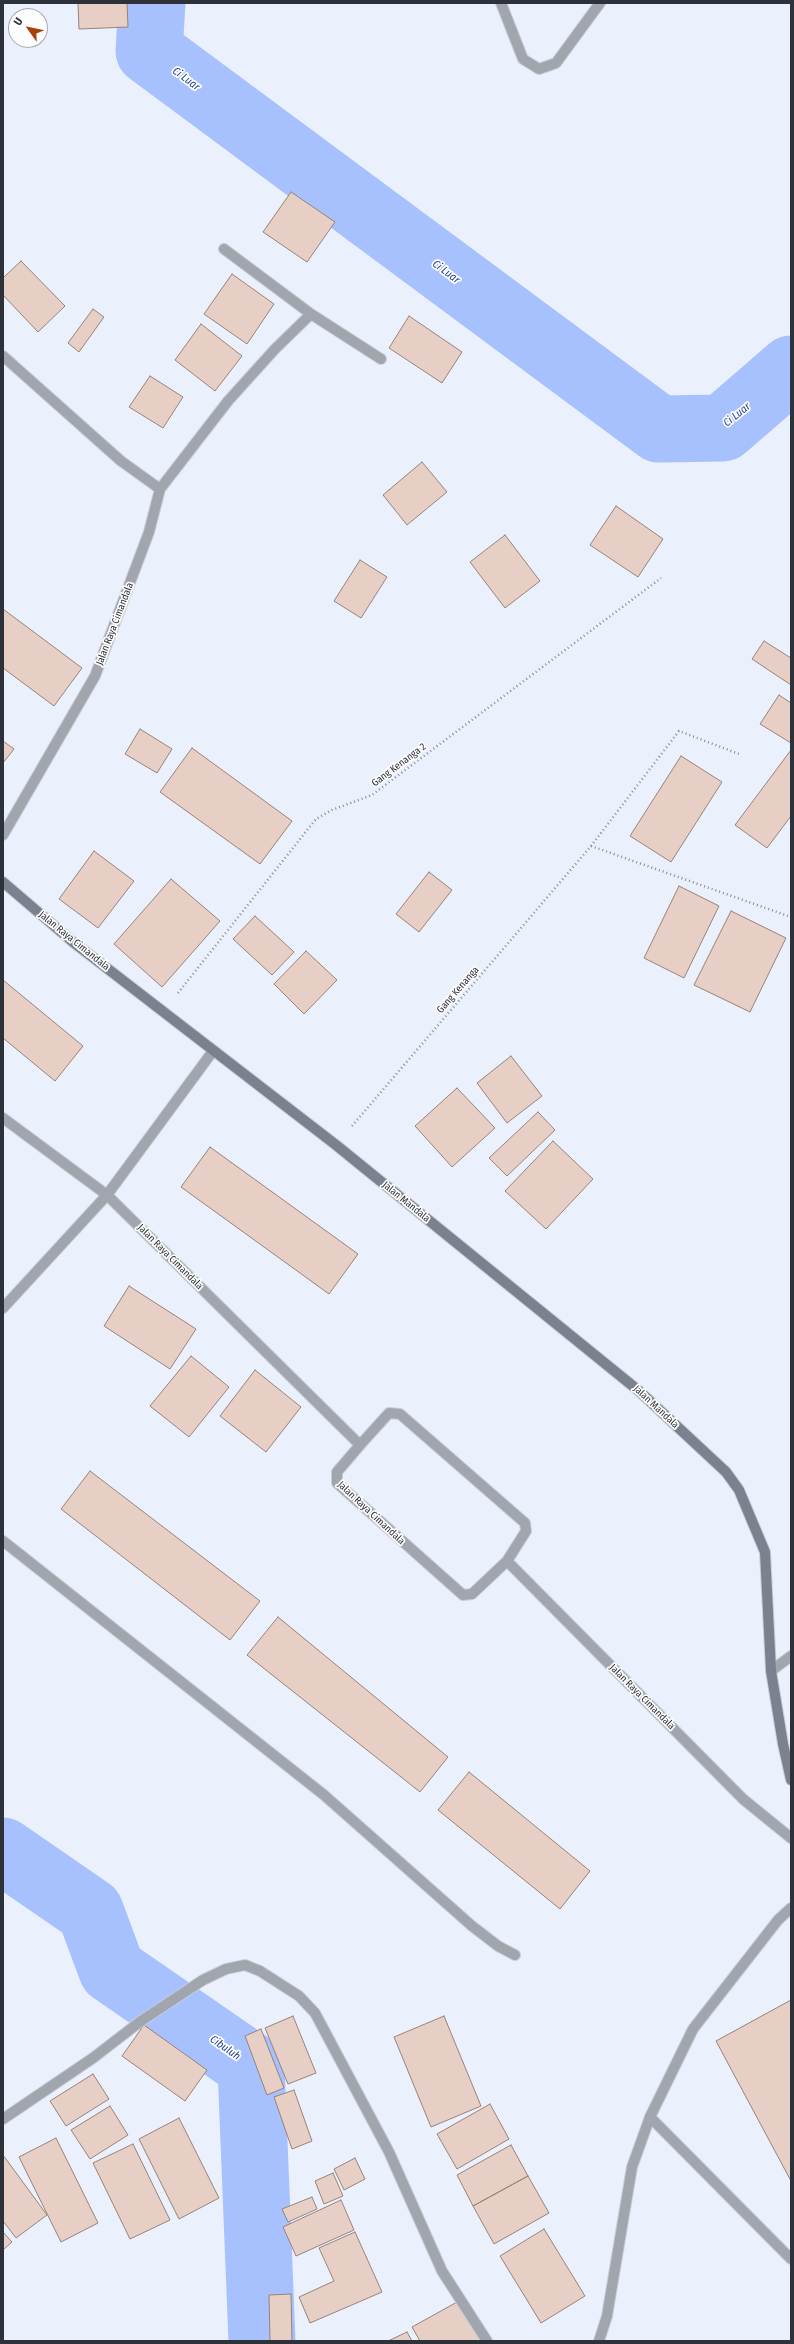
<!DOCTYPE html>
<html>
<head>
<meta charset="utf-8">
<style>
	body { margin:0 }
	#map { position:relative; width:794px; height:2344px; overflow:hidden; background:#eaf0fc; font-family:"Fira Sans Condensed",sans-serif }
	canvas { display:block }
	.frame { position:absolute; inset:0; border:4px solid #2d3139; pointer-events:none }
	.north { position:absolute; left:8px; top:8px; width:40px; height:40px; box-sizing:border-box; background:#fdfdfd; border:1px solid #aaabaf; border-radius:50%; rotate:303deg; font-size:11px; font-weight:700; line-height:16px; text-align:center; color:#2d3139 }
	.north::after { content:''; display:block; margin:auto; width:14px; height:18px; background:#a54209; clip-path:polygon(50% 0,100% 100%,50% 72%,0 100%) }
</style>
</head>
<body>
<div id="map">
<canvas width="794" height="2344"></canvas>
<div class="frame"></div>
<div class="north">U</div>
</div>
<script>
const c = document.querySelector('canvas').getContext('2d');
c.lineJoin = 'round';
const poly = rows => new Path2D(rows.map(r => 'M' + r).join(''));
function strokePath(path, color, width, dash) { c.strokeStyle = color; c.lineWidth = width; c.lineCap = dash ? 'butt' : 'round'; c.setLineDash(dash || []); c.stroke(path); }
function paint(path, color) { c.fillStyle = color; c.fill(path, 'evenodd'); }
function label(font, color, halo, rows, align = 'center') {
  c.font = font + ' "Fira Sans Condensed",sans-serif'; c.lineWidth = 3.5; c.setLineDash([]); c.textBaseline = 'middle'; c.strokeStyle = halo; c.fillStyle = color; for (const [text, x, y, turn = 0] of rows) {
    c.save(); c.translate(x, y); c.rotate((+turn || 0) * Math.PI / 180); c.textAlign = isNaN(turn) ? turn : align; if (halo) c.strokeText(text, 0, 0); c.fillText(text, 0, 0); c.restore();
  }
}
const river = poly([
	[152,3,149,51,659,429,723,428,791,369],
	[3,1851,90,1911,112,1970,251,2066,262,2341]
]);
const building = poly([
	[78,3,127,3,128,27,79,29,78,3],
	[291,192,335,222,307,262,263,232,291,192],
	[21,261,65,306,38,332,3,295,3,278,21,261],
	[232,274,274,304,247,344,204,314,232,274],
	[93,309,104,317,79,352,68,343,93,309],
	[409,316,462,352,442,383,389,348,409,316],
	[201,324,242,356,215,391,175,360,201,324],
	[150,376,183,397,163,428,129,407,150,376],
	[422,462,447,492,407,525,383,495,422,462],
	[616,506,663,539,638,577,590,545,616,506],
	[505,535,540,581,505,608,470,562,505,535],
	[360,560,387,577,361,618,334,601,360,560],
	[3,609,82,668,54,706,3,668,3,609],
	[764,641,791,658,791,685,752,659,764,641],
	[779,695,791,703,791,743,760,724,779,695],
	[140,729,172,749,157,773,125,754,140,729],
	[3,741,14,749,3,763,3,741],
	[192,748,292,821,260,864,160,792,192,748],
	[791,750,791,816,767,848,735,825,791,750],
	[681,756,722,782,671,862,630,836,681,756],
	[94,851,134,881,98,928,59,899,94,851],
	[429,872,452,890,419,932,396,914,429,872],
	[171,879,220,921,162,987,114,944,171,879],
	[679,886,719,906,684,978,644,958,679,886],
	[731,911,786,938,750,1012,694,985,731,911],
	[255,916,294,952,272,975,233,939,255,916],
	[306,951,337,980,304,1014,274,984,306,951],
	[3,980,83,1046,55,1081,3,1038,3,980],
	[511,1056,542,1096,507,1123,477,1083,511,1056],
	[457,1088,495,1128,452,1167,415,1126,457,1088],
	[538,1112,555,1130,507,1176,489,1158,538,1112],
	[553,1141,593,1179,546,1229,505,1191,553,1141],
	[210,1147,358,1254,329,1294,181,1187,210,1147],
	[129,1286,196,1329,170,1369,104,1326,129,1286],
	[191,1356,229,1387,189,1437,150,1406,191,1356],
	[255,1370,301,1407,266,1452,220,1416,255,1370],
	[90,1471,260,1601,230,1640,61,1509,90,1471],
	[278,1617,448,1757,420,1792,247,1655,278,1617],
	[469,1772,590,1871,560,1909,438,1810,469,1772],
	[791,2000,791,2181,716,2041,791,2000],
	[293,2016,316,2073,288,2084,265,2028,293,2016],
	[444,2016,481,2106,431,2127,394,2037,444,2016],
	[144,2025,207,2070,185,2101,122,2056,144,2025],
	[261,2029,284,2088,267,2095,245,2036,261,2029],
	[93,2074,109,2099,66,2126,50,2101,93,2074],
	[294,2090,312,2141,292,2149,274,2097,294,2090],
	[490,2104,509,2139,457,2169,437,2134,490,2104],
	[110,2106,128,2135,90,2159,71,2130,110,2106],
	[179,2118,219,2198,179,2219,139,2139,179,2118],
	[56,2138,98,2223,61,2242,19,2157,56,2138],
	[133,2144,170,2220,130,2239,93,2163,133,2144],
	[511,2145,528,2176,473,2206,457,2175,511,2145],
	[3,2155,47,2215,16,2238,3,2221,3,2155],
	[355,2158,365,2179,344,2190,334,2169,355,2158],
	[333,2173,343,2196,324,2204,315,2181,333,2173],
	[528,2176,549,2213,494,2244,473,2206,528,2176],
	[312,2197,317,2209,288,2222,282,2209,312,2197],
	[341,2200,354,2230,296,2256,283,2227,341,2200],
	[544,2229,585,2296,541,2323,500,2256,544,2229],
	[3,2232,12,2242,3,2250,3,2232],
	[355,2232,382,2292,310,2323,299,2297,334,2281,319,2248,355,2232],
	[291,2294,292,2341,270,2341,269,2295,291,2294],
	[459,2301,481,2341,420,2341,412,2327,459,2301],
	[407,2332,412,2341,388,2341,407,2332]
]);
const path = poly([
	[591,846,791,917],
	[178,993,316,819,332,810,372,795,661,578],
	[352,1126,591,846,679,731,739,754]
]);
const lane = poly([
	[3,2119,93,2058,141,2021,203,1980,226,1969,245,1965,260,1971,299,1996,315,2013,389,2152,442,2271,487,2341],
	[599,2341,607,2316,632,2167,650,2117,693,2029,778,1920,791,1908]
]);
const street = poly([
	[501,3,523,59,539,69,556,63,600,3],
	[224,249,311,314],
	[3,356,121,461,160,489],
	[3,835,95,676,149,532,160,489,228,401,275,349,311,314,381,359],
	[3,1118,107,1195,360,1445,337,1472,337,1483,463,1595,472,1594,507,1561,743,1799,791,1838],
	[3,1308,107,1195,213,1051],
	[360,1445,389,1413,400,1414,525,1523,526,1531,507,1561],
	[3,1541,324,1795,472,1926,498,1946,515,1955],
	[771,1671,791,1656],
	[650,2117,791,2259]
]);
const secondary = poly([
	[3,882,73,942,336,1145,639,1391,726,1472,739,1490,765,1552,771,1671,783,1744,791,1780]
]);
const streetNames = [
	["Jalan Raya Cimandala",115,624,-69],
	["Gang Kenanga 2",399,765,-37],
	["Jalan Raya Cimandala",74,941,39],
	["Gang Kenanga",458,990,-49],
	["Jalan Mandala",406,1202,39],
	["Jalan Raya Cimandala",170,1257,45],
	["Jalan Mandala",656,1407,43],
	["Jalan Raya Cimandala",371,1513,43],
	["Jalan Raya Cimandala",642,1697,45]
];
const waterNames = [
	["Ci Luar",186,79,37],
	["Ci Luar",446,272,37],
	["Ci Luar",737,415,-39],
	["Cibuluh",225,2048,35]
];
strokePath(river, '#a6c1fd', 67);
paint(building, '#e7cfc5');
strokePath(building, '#988279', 1);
strokePath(lane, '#c8ced9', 12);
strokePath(street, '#c8ced9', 12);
strokePath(secondary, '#c8ced9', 12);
strokePath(path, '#888d97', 2.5, [1, 3]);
strokePath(lane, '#a1a5ae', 10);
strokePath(street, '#a1a5ae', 10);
strokePath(secondary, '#7b818e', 10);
label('10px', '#2d3139', '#fdfdfd', streetNames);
label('italic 11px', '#244296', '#fdfdfd', waterNames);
</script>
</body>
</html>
